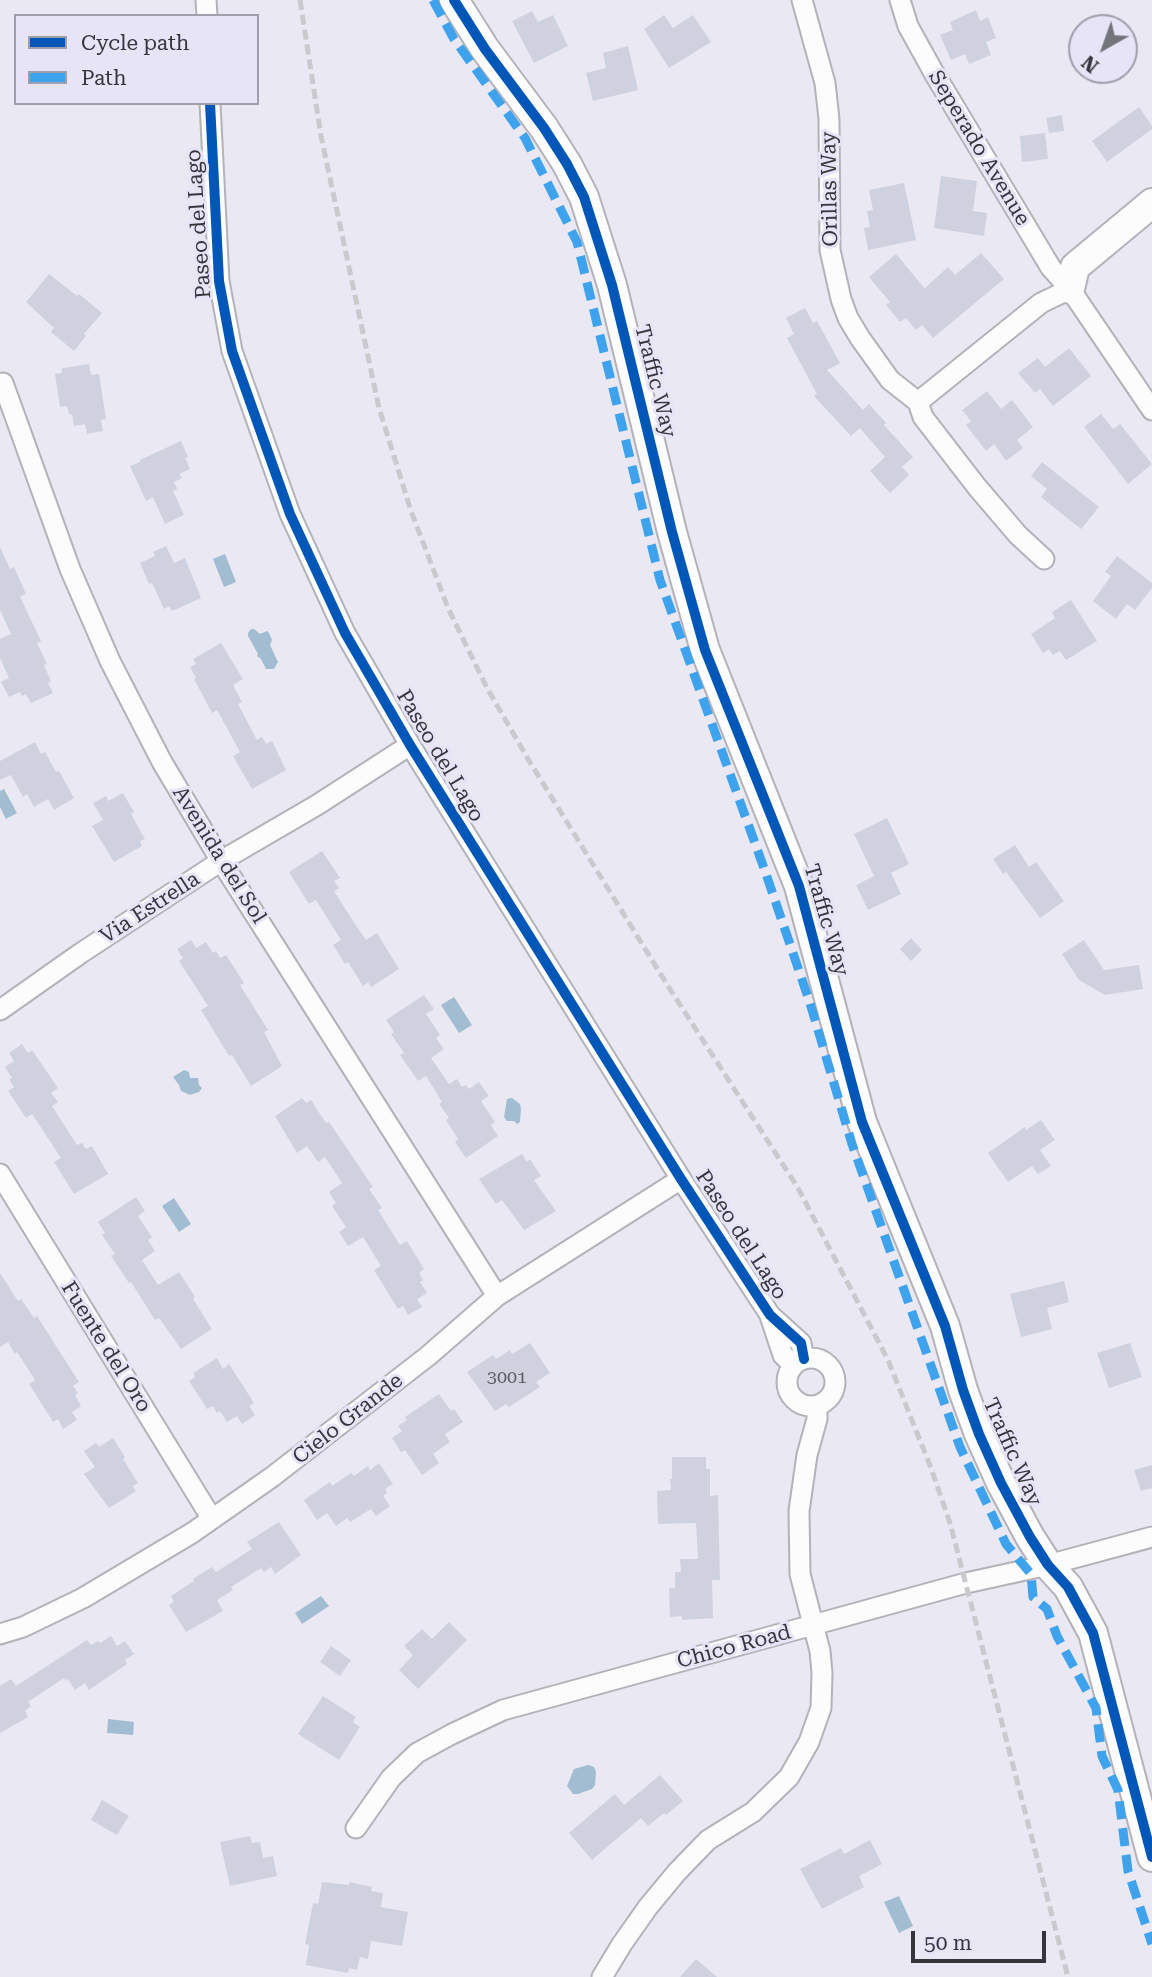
<!DOCTYPE html>
<html>
<head>
<meta charset="utf-8">
<style>
	body { margin:0 }
	#map { position:relative; width:1152px; height:1977px; overflow:hidden; background:#eae8f2; font-family:"Roboto Serif",serif }
	canvas { display:block }
	.legend { position:absolute; left:14px; top:14px; width:245px; height:91px; box-sizing:border-box; background:#e6e4f6; border:2px solid #9f9eab; margin:0; padding:9px 12px; list-style:none; font-size:21px; color:#35353b }
	.legend li { display:flex; align-items:center; gap:14px; height:35px }
	.legend b { width:35px; border:2px solid #9f9eab }
	.north { position:absolute; left:1068px; top:14px; width:70px; height:70px; box-sizing:border-box; background:#e6e4f6; border:2px solid #9f9eab; border-radius:50%; rotate:220deg; font-size:19px; font-weight:700; line-height:28px; text-align:center; color:#35353b }
	.north::after { content:''; display:block; margin:auto; width:24px; height:32px; background:#74747b; clip-path:polygon(50% 0,100% 100%,50% 72%,0 100%) }
	.scale { position:absolute; left:911px; top:1931px; width:135px; height:32px; box-sizing:border-box; border:4px solid #35353b; border-top:0; padding-left:9px; font-size:21px; line-height:24px; white-space:nowrap; color:#35353b; -webkit-text-stroke:5px #e6e4f6; paint-order:stroke }
</style>
</head>
<body>
<div id="map">
<canvas width="1152" height="1977"></canvas>
<ul class="legend">
<li><b style="height:9px;background:#0057b8"></b>Cycle path</li>
<li><b style="height:9px;background:#3ea3ec"></b>Path</li>
</ul>
<div class="north">N</div>
<div class="scale">50 m</div>
</div>
<script>
const c = document.querySelector('canvas').getContext('2d');
c.lineJoin = 'round';
function paint(path, color) { c.fillStyle = color; c.fill(path, 'evenodd'); }
const poly = rows => new Path2D(rows.map(r => 'M' + r).join(''));
function strokePath(path, color, width, dash) { c.strokeStyle = color; c.lineWidth = width; c.lineCap = dash ? 'butt' : 'round'; c.setLineDash(dash || []); c.stroke(path); }
function label(font, color, halo, rows, align = 'center') {
  c.font = font + ' "Roboto Serif",serif'; c.lineWidth = 6; c.setLineDash([]); c.textBaseline = 'middle'; c.strokeStyle = halo; c.fillStyle = color; for (const [text, x, y, turn = 0] of rows) {
    c.save(); c.translate(x, y); c.rotate((+turn || 0) * Math.PI / 180); c.textAlign = isNaN(turn) ? turn : align; if (halo) c.strokeText(text, 0, 0); c.fillText(text, 0, 0); c.restore();
  }
}
const water = poly([
	[225,554,236,582,224,587,213,559],
	[251,629,254,629,260,634,267,631,269,633,272,640,270,645,278,662,274,669,266,669,261,659,257,656,258,654,248,636,248,633],
	[4,789,17,813,6,819,0,807,0,791],
	[454,997,472,1025,459,1033,441,1005],
	[184,1070,189,1072,190,1078,198,1078,199,1085,202,1088,199,1092,190,1095,181,1091,179,1085,173,1077],
	[512,1098,520,1104,521,1109,520,1122,517,1124,514,1121,507,1121,504,1117,507,1099],
	[174,1198,191,1224,179,1232,162,1206],
	[321,1596,329,1606,302,1624,295,1613],
	[108,1719,134,1722,133,1735,107,1733],
	[588,1765,594,1767,596,1772,595,1785,592,1789,578,1794,573,1794,567,1786,574,1769],
	[899,1896,913,1926,899,1933,884,1902]
]);
const building = poly([
	[976,10,980,21,988,17,996,38,986,42,991,55,969,64,965,54,951,60,940,35,953,30,950,22],
	[532,11,538,22,553,15,568,46,534,63,512,21],
	[664,15,673,28,693,15,711,42,669,68,644,29],
	[628,46,638,90,593,101,586,73,606,68,603,53],
	[1139,107,1152,126,1152,129,1107,162,1092,141],
	[1062,115,1064,131,1049,133,1046,118],
	[1045,133,1048,159,1022,162,1020,136],
	[941,176,977,181,973,211,987,213,984,236,934,228],
	[904,183,916,240,868,250,864,228,870,227,867,211,873,210,869,190],
	[981,253,1004,279,933,338,922,325,916,330,906,318,900,322,886,305,890,302,869,277,896,254,925,289,926,287,948,267,955,275],
	[49,274,77,296,79,294,102,313,84,334,86,336,74,351,51,332,54,328,26,302],
	[805,308,813,323,817,321,840,363,827,370,863,410,869,404,886,423,884,425,913,457,902,467,909,475,890,493,870,471,885,457,860,428,851,436,814,396,817,394,787,338,794,334,786,318],
	[1069,348,1091,376,1053,406,1040,389,1035,393,1018,373,1038,358,1045,367],
	[89,364,91,375,99,374,106,419,101,420,103,431,87,434,85,424,74,426,72,414,69,414,67,406,60,407,55,374,62,373,62,368,64,368],
	[987,391,1001,409,1012,400,1033,427,1017,440,1023,448,1006,461,994,444,986,451,966,425,971,421,962,410],
	[1101,414,1113,429,1120,424,1152,464,1128,484,1084,427],
	[181,441,188,457,185,458,190,469,179,474,182,478,174,482,177,489,173,491,184,515,165,524,153,497,146,501,130,466,140,462,140,460],
	[1042,462,1099,507,1081,529,1041,497,1047,489,1031,476],
	[166,546,174,563,185,558,201,598,172,611,169,606,164,609,152,583,149,584,140,563,155,556,153,552],
	[0,547,10,569,14,567,26,594,20,597,41,641,37,643,47,664,44,665,51,681,48,683,53,693,31,703,26,694,22,696,20,692,9,697,1,682,9,678,0,658,0,639,11,634,0,610],
	[1117,556,1152,583,1152,588,1135,610,1127,604,1116,619,1093,601,1111,576,1105,572],
	[1071,600,1097,641,1066,660,1060,651,1053,655,1049,649,1043,653,1031,634,1055,618,1052,612],
	[221,643,243,679,233,685,242,702,238,704,257,740,262,737,266,744,272,741,286,770,252,789,233,756,240,752,217,710,212,713,194,679,196,678,190,667,196,664,193,659],
	[35,742,41,754,45,752,56,772,59,771,74,798,54,810,48,799,34,807,27,794,23,797,11,775,0,780,0,761],
	[123,793,134,812,131,814,145,839,140,841,142,846,114,862,92,826,103,820,93,803,106,796,108,801],
	[887,818,909,864,891,873,901,894,868,910,856,885,874,876,854,834],
	[1015,845,1029,867,1036,862,1064,901,1040,918,1006,872,1003,874,993,859],
	[322,851,340,878,334,881,339,888,334,891,355,924,366,940,377,933,399,969,371,987,368,982,363,986,348,962,345,964,333,945,341,940,316,900,309,904,289,872],
	[911,938,922,950,911,961,900,949],
	[191,940,196,948,206,942,213,953,216,951,220,958,226,955,244,983,240,985,268,1030,264,1032,282,1066,251,1086,232,1055,229,1056,201,1010,208,1006,179,961,183,958,177,949],
	[1084,940,1104,970,1139,965,1143,989,1105,995,1079,980,1062,954],
	[424,995,434,1009,426,1014,440,1035,436,1038,444,1049,431,1058,449,1084,457,1079,462,1087,466,1085,469,1089,479,1082,489,1096,481,1101,495,1122,491,1125,498,1136,466,1158,455,1142,458,1139,446,1120,449,1118,439,1104,442,1102,426,1076,418,1081,400,1055,404,1053,391,1034,394,1032,386,1020],
	[22,1044,28,1053,32,1050,58,1088,51,1093,58,1102,52,1106,77,1145,82,1143,86,1149,92,1146,108,1174,74,1194,54,1162,61,1158,40,1126,32,1114,26,1118,8,1091,14,1087,9,1079,12,1078,5,1067,14,1061,9,1053],
	[302,1098,306,1103,311,1100,326,1123,329,1122,373,1187,369,1189,382,1208,378,1210,400,1245,407,1241,424,1269,419,1273,423,1280,420,1282,427,1293,417,1299,422,1307,408,1315,403,1306,398,1309,374,1270,381,1266,363,1237,348,1246,339,1232,346,1227,332,1206,336,1203,329,1192,342,1183,325,1157,318,1162,307,1146,297,1153,275,1116],
	[1041,1120,1055,1140,1040,1150,1051,1166,1038,1174,1032,1166,1008,1182,988,1153,1025,1127,1026,1130],
	[522,1154,527,1162,530,1159,541,1176,534,1180,556,1211,524,1230,502,1200,496,1204,479,1179],
	[136,1197,145,1211,138,1216,152,1237,148,1240,155,1251,142,1260,158,1285,179,1272,195,1297,193,1299,212,1329,181,1349,159,1318,155,1320,131,1282,129,1283,111,1256,115,1254,102,1235,105,1233,98,1222],
	[0,1273,18,1301,21,1299,34,1318,37,1316,79,1382,73,1386,78,1393,75,1395,81,1406,72,1412,77,1420,63,1429,58,1419,53,1422,29,1384,35,1380,17,1352,15,1354,8,1342,0,1347],
	[1064,1281,1069,1302,1047,1308,1052,1329,1021,1337,1010,1294],
	[530,1343,550,1373,536,1382,540,1387,509,1407,506,1404,495,1411,467,1372,493,1355,496,1359,510,1350,512,1354],
	[1130,1343,1142,1377,1109,1388,1097,1353],
	[217,1358,223,1369,229,1364,254,1403,249,1406,255,1415,242,1424,237,1416,227,1422,220,1411,217,1413,213,1406,207,1409,189,1381,195,1377,193,1373],
	[439,1394,451,1411,454,1409,463,1422,445,1434,450,1442,433,1454,439,1463,422,1475,405,1450,401,1452,392,1438,402,1431,398,1426,407,1420,405,1417],
	[113,1438,125,1457,123,1459,138,1483,133,1486,136,1491,109,1508,84,1474,95,1467,84,1451,96,1443,99,1447],
	[672,1457,706,1457,706,1469,710,1469,710,1496,718,1495,720,1580,712,1580,713,1618,682,1620,682,1616,670,1617,669,1588,675,1588,675,1572,681,1572,680,1559,698,1559,696,1523,658,1524,657,1491,671,1490,670,1479,672,1479],
	[379,1463,393,1484,385,1489,387,1493,383,1496,390,1506,376,1516,371,1509,350,1522,347,1518,336,1526,327,1513,317,1520,304,1500,330,1482,332,1486,351,1473,354,1476,368,1466,370,1470],
	[1152,1465,1152,1488,1141,1491,1134,1470],
	[279,1522,301,1555,275,1574,271,1567,264,1572,261,1568,231,1587,233,1590,217,1600,223,1611,186,1632,169,1605,174,1602,171,1596,194,1581,193,1579,212,1567,216,1572,252,1549,247,1542],
	[449,1622,467,1640,418,1689,399,1670,413,1655,404,1646,422,1629,432,1639],
	[111,1636,117,1646,125,1641,134,1654,125,1660,127,1664,89,1690,85,1683,75,1690,68,1679,66,1681,64,1678,28,1702,31,1706,25,1711,28,1717,0,1733,0,1686,11,1679,16,1686,87,1640,91,1645,98,1641,100,1643],
	[331,1646,351,1660,340,1676,320,1662],
	[323,1696,356,1717,353,1722,360,1727,339,1760,298,1734],
	[660,1775,683,1801,666,1815,664,1813,648,1826,641,1818,592,1860,569,1833,615,1794,624,1805],
	[102,1800,129,1816,117,1835,91,1820],
	[250,1836,252,1843,260,1842,263,1858,273,1856,277,1876,230,1886,220,1842],
	[870,1840,882,1864,859,1876,864,1887,822,1909,800,1869,841,1848,844,1854],
	[322,1882,349,1885,349,1882,372,1887,371,1891,383,1893,381,1907,408,1912,402,1946,371,1941,368,1959,360,1957,357,1970,349,1968,348,1973,306,1965,309,1945,305,1944,313,1903,318,1904],
	[696,1959,717,1977,680,1977]
]);
const street = poly([
	[206,0,207,16],
	[802,0,825,83,829,119,830,250,841,299,848,318,860,338,890,380,918,402,923,417,977,487,1018,535,1044,559],
	[900,0,908,26,934,73,1051,268,1070,289,1152,410],
	[210,103,219,281,232,351,290,514,345,633,410,745,681,1179,770,1315,801,1343,804,1359],
	[3,383,70,569,110,661,162,762,221,861,497,1296],
	[918,402,1041,303,1070,289],
	[0,1010,81,953,221,861,317,805,410,745],
	[0,1174,212,1519],
	[770,1316,783,1355,793,1365],
	'787 1382a24 24 0 1 1 48 0a24 24 0 1 1-48 0Z',
	[0,1634,23,1627,83,1598,192,1533,272,1477,428,1356,497,1296,681,1179],
	[356,1828,391,1778,417,1753,452,1734,503,1710,966,1583,1048,1565,1152,1537],
	[602,1977,622,1944,648,1907,677,1872,708,1840,753,1812,789,1777,809,1742,821,1708,822,1673,820,1651,800,1574,799,1511,807,1455,817,1419,817,1406]
]);
const secondary = poly([
	[454,0,485,49,544,128,567,164,584,197,612,285,672,532,705,650,799,886,862,1122,945,1326,963,1390,979,1434,1001,1483,1030,1537,1048,1565,1068,1587,1093,1633,1152,1857],
	[1070,289,1075,267,1152,203]
]);
const rail = poly([
	[300,0,321,136,379,408,411,511,448,608,487,688,528,759,668,986,798,1188,888,1360,931,1468,950,1523,1068,1977]
]);
const quiet = poly([
	[433,0,454,39,525,138,577,242,660,580,765,871,810,1003,852,1144,960,1447,1006,1544,1031,1574,1033,1597,1047,1609,1057,1636,1096,1708,1102,1756,1118,1790,1128,1871,1152,1944]
]);
const cycleway = poly([
	[454,0,485,49,544,128,567,164,584,197,612,285,672,532,705,650,799,886,862,1122,945,1326,963,1390,979,1434,1001,1483,1030,1537,1048,1565,1068,1587,1093,1633,1152,1857],
	[210,103,219,281,232,351,290,514,345,633,410,745,681,1179,770,1315,801,1343,804,1359]
]);
const numberNames = [
	["3001",507,1378]
];
const streetNames = [
	["Seperado Avenue",979,148,59],
	["Orillas Way",830,189,-91],
	["Paseo del Lago",199,224,-94],
	["Traffic Way",655,381,76],
	["Paseo del Lago",440,756,59],
	["Avenida del Sol",219,855,58],
	["Via Estrella",150,908,-33],
	["Traffic Way",826,920,74],
	["Paseo del Lago",741,1235,57],
	["Fuente del Oro",106,1347,58],
	["Cielo Grande",348,1419,-38],
	["Traffic Way",1012,1452,66],
	["Chico Road",734,1647,-15]
];
paint(water, '#a2bdd2');
paint(building, '#cfd2de');
strokePath(street, '#b3b2b9', 23);
strokePath(secondary, '#b3b2b9', 32);
strokePath(street, '#fcfcfd', 19);
strokePath(secondary, '#fcfcfd', 28);
strokePath(rail, '#cac9cd', 5, [10, 5]);
strokePath(quiet, '#3ea3ec', 9, [18, 9]);
strokePath(cycleway, '#0057b8', 10);
label('18px', '#5c5d64', null, numberNames);
label('21px', '#35353b', '#e6e4f6', streetNames);
</script>
</body>
</html>
